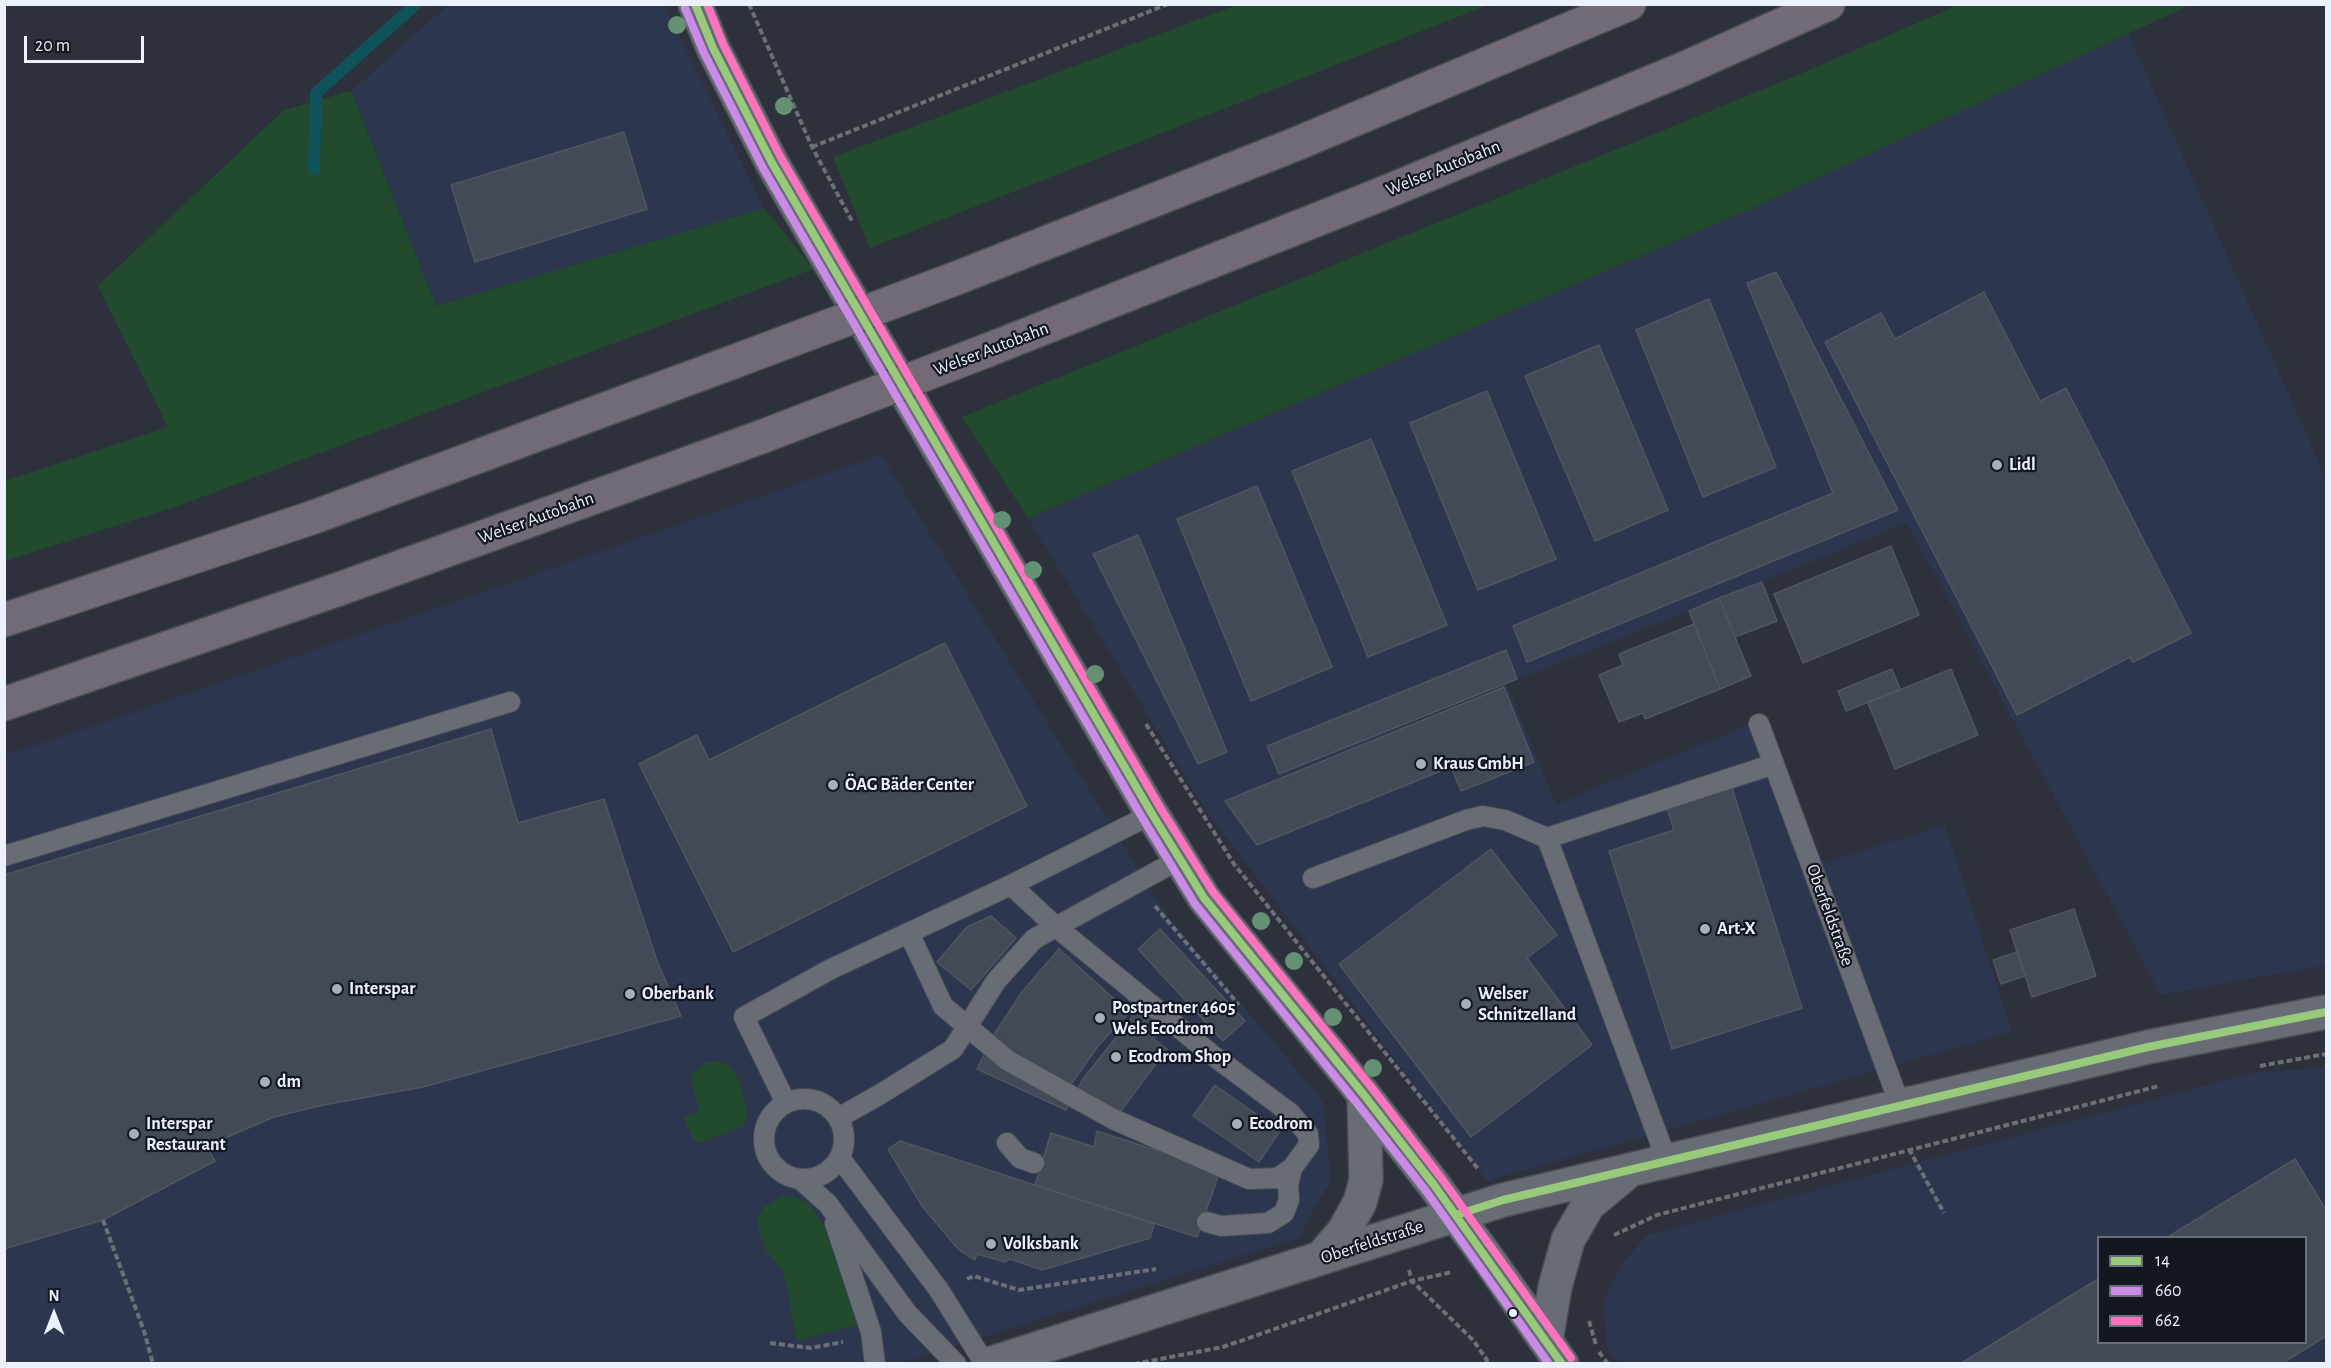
<!DOCTYPE html>
<html>
<head>
<meta charset="utf-8">
<style>
	body { margin:0 }
	#map { position:relative; width:2331px; height:1368px; overflow:hidden; background:#2c313c; font-family:"Alegreya Sans",sans-serif }
	canvas { display:block }
	.frame { position:absolute; inset:0; border:6px solid #ebf1fe; pointer-events:none }
	.legend { position:absolute; left:2097px; top:1236px; width:210px; height:108px; box-sizing:border-box; background:#131720; border:2px solid #696e79; margin:0; padding:8px 10px; list-style:none; font-size:18px; color:#ebf1fe }
	.legend li { display:flex; align-items:center; gap:12px; height:30px }
	.legend b { width:30px; border:2px solid #696e79 }
	.north { position:absolute; left:24px; top:1284px; width:60px; height:60px; -webkit-text-stroke:4px #131720; paint-order:stroke; rotate:0deg; font-size:16px; font-weight:700; line-height:24px; text-align:center; color:#ebf1fe }
	.north::after { content:''; display:block; margin:auto; width:21px; height:27px; background:#ebf1fe; clip-path:polygon(50% 0,100% 100%,50% 72%,0 100%) }
	.scale { position:absolute; left:24px; top:36px; width:120px; height:27px; box-sizing:border-box; border:3px solid #ebf1fe; border-top:0; padding-left:8px; font-size:18px; line-height:21px; white-space:nowrap; color:#ebf1fe; -webkit-text-stroke:4px #131720; paint-order:stroke }
</style>
</head>
<body>
<div id="map">
<canvas width="2331" height="1368"></canvas>
<div class="frame"></div>
<ul class="legend">
<li><b style="height:8px;background:#99ca7b"></b>14</li>
<li><b style="height:8px;background:#ca8be6"></b>660</li>
<li><b style="height:8px;background:#fc73be"></b>662</li>
</ul>
<div class="north">N</div>
<div class="scale">20 m</div>
</div>
<script>
const c = document.querySelector('canvas').getContext('2d');
c.lineJoin = 'round';
function paint(path, color) { c.fillStyle = color; c.fill(path, 'evenodd'); }
const poly = rows => new Path2D(rows.map(r => 'M' + r).join(''));
function strokePath(path, color, width, dash) { c.strokeStyle = color; c.lineWidth = width; c.lineCap = dash ? 'butt' : 'round'; c.setLineDash(dash || []); c.stroke(path); }
function label(font, color, halo, rows, align = 'center') {
  c.font = font + ' "Alegreya Sans",sans-serif'; c.lineWidth = 4.5; c.setLineDash([]); c.textBaseline = 'middle'; c.strokeStyle = halo; c.fillStyle = color; for (const [text, x, y, turn = 0] of rows) {
    c.save(); c.translate(x, y); c.rotate((+turn || 0) * Math.PI / 180); c.textAlign = isNaN(turn) ? turn : align; if (halo) c.strokeText(text, 0, 0); c.fillText(text, 0, 0); c.restore();
  }
}
const built = poly([
	[448,5,664,5,764,208,436,306,351,91],
	[2128,33,2326,478,2326,965,2161,995,1907,523,1507,684,1556,804,1768,717,1824,863,1945,825,2012,1032,1487,1181,1205,809,1028,518,1751,209],
	[881,455,1167,915,1323,1101,1331,1180,1298,1238,901,1363,5,1363,4,755,82,730],
	[2326,1068,2326,1363,1619,1363,1607,1349,1603,1300,1622,1264,1647,1235,2256,1072],
	[2098,1238,2306,1238,2306,1342,2098,1342]
]);
const green = poly([
	[1237,5,1488,5,870,248,833,157],
	[1958,5,2190,5,1751,209,1028,518,962,417,1791,78],
	[351,91,436,306,764,208,813,269,175,507,5,561,5,481,168,427,98,286,284,110],
	[717,1061,727,1064,734,1071,740,1084,747,1111,746,1122,742,1127,699,1143,693,1139,684,1118,699,1111,692,1083,692,1074,704,1063],
	[784,1196,799,1198,811,1206,824,1226,857,1325,797,1341,783,1271,765,1249,759,1231,757,1218,765,1206]
]);
const stream = poly([
	[314,169,316,93,416,4]
]);
const building = poly([
	[624,132,647,209,475,262,451,185,624,132],
	[1776,272,1898,510,1527,662,1513,626,1833,493,1747,283,1776,272],
	[1984,292,2040,401,2066,388,2191,633,2133,662,2130,657,2017,715,1825,342,1881,313,1895,339,1984,292],
	[1709,299,1776,467,1703,497,1636,330,1709,299],
	[1599,345,1668,510,1595,541,1525,376,1599,345],
	[1487,391,1556,559,1478,590,1410,423,1487,391],
	[1371,439,1447,625,1368,657,1292,471,1371,439],
	[1257,486,1332,667,1251,701,1177,519,1257,486],
	[1138,535,1227,752,1198,764,1093,554,1138,535],
	[1891,546,1919,615,1803,663,1774,594,1891,546],
	[1762,582,1777,621,1735,637,1719,598,1762,582],
	[1719,598,1751,676,1720,689,1689,611,1719,598],
	[1694,624,1720,689,1645,719,1643,713,1619,722,1599,675,1623,665,1619,654,1694,624],
	[945,643,1027,806,733,952,639,764,697,735,709,760,945,643],
	[1506,650,1517,679,1279,774,1267,746,1506,650],
	[1892,669,1900,689,1846,711,1838,691,1892,669],
	[1951,669,1978,735,1895,769,1868,703,1951,669],
	[1504,687,1534,762,1461,791,1451,767,1257,845,1225,801,1504,687],
	[491,729,518,823,604,799,657,961,681,1016,423,1087,323,1105,274,1117,206,1146,215,1161,103,1220,4,1249,4,875,491,729],
	[1732,788,1802,1008,1672,1049,1609,851,1674,830,1667,808,1732,788],
	[1491,849,1557,935,1527,958,1592,1045,1471,1137,1339,964,1491,849],
	[2074,909,2096,976,2032,997,2010,930,2074,909],
	[991,916,1016,938,971,990,937,962,967,927,991,916],
	[1160,929,1245,1021,1223,1041,1138,949,1160,929],
	[1059,949,1133,1016,1083,1079,1066,1110,977,1069,995,1033,1022,992,1059,949],
	[2017,952,2025,976,2001,984,1993,960,2017,952],
	[1138,1003,1164,1028,1153,1039,1167,1049,1120,1112,1069,1087,1098,1046,1138,1003],
	[1215,1085,1280,1131,1259,1162,1193,1116,1215,1085],
	[1097,1131,1220,1171,1197,1237,1035,1185,1051,1133,1094,1147,1097,1131],
	[900,1141,1154,1224,1150,1238,1042,1270,1010,1259,1005,1262,977,1254,975,1260,958,1249,922,1206,888,1149,900,1141],
	[2295,1159,2326,1210,2326,1336,2281,1364,1960,1364,2098,1279,2098,1342,2306,1342,2306,1238,2166,1238,2295,1159]
]);
const path = poly([
	[749,4,812,147,852,221],
	[812,147,1168,4],
	[1146,724,1234,864,1479,1170],
	[1155,906,1239,1005],
	[2260,1066,2326,1054],
	[1909,1149,1944,1213],
	[103,1220,144,1331,153,1364],
	[1614,1235,1657,1215,2159,1086],
	[1409,1270,1412,1281,1473,1340,1487,1360,1486,1364],
	[967,1279,974,1276,1019,1290,1156,1269],
	[1589,1321,1596,1345],
	[770,1343,811,1348,843,1342],
	[1599,1352,1608,1364],
	[1134,1364,1223,1347,1412,1281,1452,1272]
]);
const service = poly([
	[1759,724,1900,1105],
	[1547,838,1774,764],
	[4,856,510,702],
	[1313,878,1466,820,1483,816,1505,820,1547,838,1667,1161],
	[909,933,943,1006,1007,1060,1113,1119,1249,1179,1278,1178,1292,1168,1309,1145,1308,1134,1290,1113,1211,1054,1055,926,1011,885],
	'764 1139a40 40 0 1 1 80 0a40 40 0 1 1-80 0Z',
	[786,1103,744,1017,831,969,1011,885,1152,814],
	[838,1118,879,1095,953,1049,996,981,1034,939,1180,859],
	[1007,1143,1020,1158,1034,1163],
	[840,1158,939,1290,985,1364],
	[801,1180,828,1204,907,1313,956,1364],
	[1207,1222,1221,1226,1268,1223,1284,1213,1289,1200,1288,1185,1292,1168],
	[835,1223,871,1332,875,1364]
]);
const secondary = poly([
	[695,4,713,48,772,163,802,215,1152,814,1204,898,1364,1095,1434,1185,1491,1263,1562,1364],
	[1321,1258,1344,1231,1360,1202,1366,1180,1364,1095],
	[1546,1341,1555,1287,1568,1240,1588,1205,1624,1175],
	[989,1364,1503,1200,2148,1047,2326,1012]
]);
const motorway = poly([
	[962,276,1296,144,1629,4],
	[988,350,1379,195,1683,69,1828,4],
	[4,620,314,517,733,362],
	[4,704,342,588,761,437]
]);
const motorwayBridge = poly([
	[733,362,962,276],
	[761,437,988,350]
]);
const bus1 = poly([
	[695,4,713,48,772,163,1152,814,1204,898,1364,1095,1434,1185,1562,1364],
	[1456,1215,1503,1200,2148,1047,2326,1012]
]);
const bus2 = poly([
	[685,8,704,53,763,168,1143,819,1195,904,1356,1102,1426,1191,1549,1364]
]);
const bus3 = poly([
	[707,4,723,44,781,158,1161,809,1213,892,1372,1088,1442,1179,1571,1358]
]);
const trees = [
	[677,25],
	[784,106],
	[1002,520],
	[1033,570],
	[1095,674],
	[1261,921],
	[1294,961],
	[1333,1017],
	[1373,1068]
];
const markers = [
	[1997,465,6,"#a8aeba"],
	[1421,764,6,"#a8aeba"],
	[833,785,6,"#a8aeba"],
	[1705,929,6,"#a8aeba"],
	[337,989,6,"#a8aeba"],
	[630,994,6,"#a8aeba"],
	[1466,1004,6,"#a8aeba"],
	[1100,1018,6,"#a8aeba"],
	[1116,1057,6,"#a8aeba"],
	[265,1082,6,"#a8aeba"],
	[1237,1124,6,"#a8aeba"],
	[134,1134,6,"#a8aeba"],
	[991,1244,6,"#a8aeba"],
	[1513,1313,5,"#ebf1fe"]
];
const streetNames = [
	["Welser Autobahn",1443,168,-22],
	["Welser Autobahn",991,349,-21],
	["Welser Autobahn",536,518,-20],
	["Oberfeldstraße",1830,915,70],
	["Oberfeldstraße",1372,1242,-18]
];
const poiNames = [
	["Lidl",2009,465],
	["Kraus GmbH",1433,764],
	["ÖAG Bäder Center",845,785],
	["Art-X",1717,929],
	["Interspar",349,989],
	["Oberbank",642,994],
	["Welser",1478,994],
	["Schnitzelland",1478,1015],
	["Postpartner 4605",1112,1008],
	["Wels Ecodrom",1112,1029],
	["Ecodrom Shop",1128,1057],
	["dm",277,1082],
	["Interspar",146,1124],
	["Restaurant",146,1145],
	["Ecodrom",1249,1124],
	["Volksbank",1003,1244]
];
paint(built, '#2c364e');
paint(green, '#224b2e');
strokePath(stream, '#10525a', 12);
paint(building, '#424957');
strokePath(building, '#51555e', 1.5);
strokePath(service, '#494d57', 22);
strokePath(secondary, '#494d57', 36);
strokePath(motorway, '#494d57', 36);
strokePath(path, '#6c6f77', 4, [6, 3]);
strokePath(service, '#686c75', 20);
strokePath(secondary, '#686c75', 33);
strokePath(motorway, '#726b77', 33);
strokePath(motorwayBridge, '#494d57', 36, []);
strokePath(motorwayBridge, '#726b77', 33);
strokePath(bus1, '#99ca7b', 8);
strokePath(bus2, '#ca8be6', 8);
strokePath(bus3, '#fc73be', 8);
c.fillStyle = '#649074';
for (const [x, y] of trees) { c.beginPath(); c.arc(x, y, 9, 0, 2 * Math.PI); c.fill(); }
for (const [x, y, r, color] of markers) { const dot = new Path2D(); dot.arc(x, y, r, 0, 2 * Math.PI); c.fillStyle = color; c.fill(dot); strokePath(dot, '#131720', 2); }
label('18px', '#ebf1fe', '#131720', streetNames);
label('bold 18px', '#ebf1fe', '#131720', poiNames, 'left');
</script>
</body>
</html>
